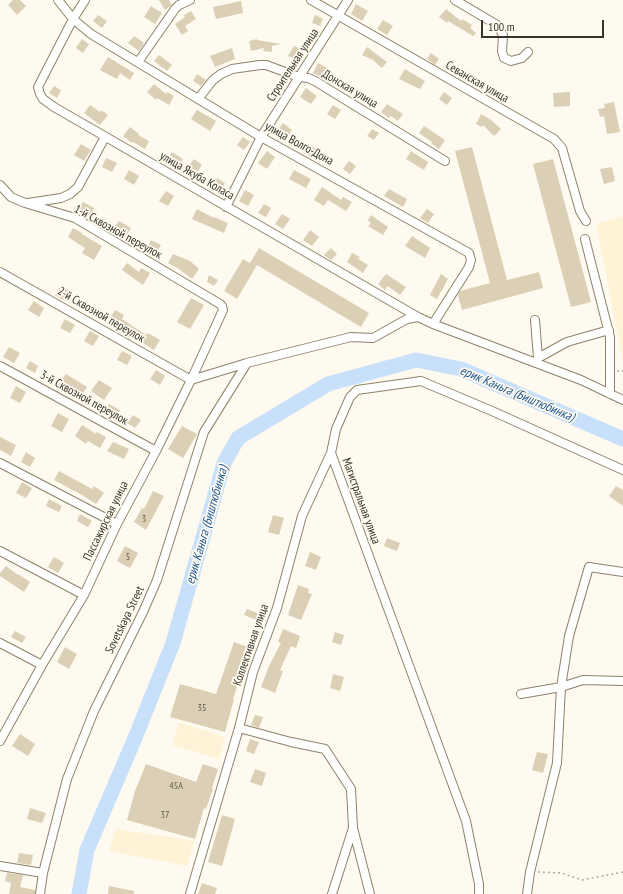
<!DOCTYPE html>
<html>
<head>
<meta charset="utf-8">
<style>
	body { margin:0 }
	#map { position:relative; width:623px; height:894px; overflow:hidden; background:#fefaef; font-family:"PT Sans Narrow",sans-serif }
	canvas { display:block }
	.scale { position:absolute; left:481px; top:20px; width:123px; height:18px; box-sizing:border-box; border:2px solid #383429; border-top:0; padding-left:5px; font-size:12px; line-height:14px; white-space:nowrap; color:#383429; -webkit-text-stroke:3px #fefaef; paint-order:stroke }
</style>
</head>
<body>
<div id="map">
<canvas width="623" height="894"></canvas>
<div class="scale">100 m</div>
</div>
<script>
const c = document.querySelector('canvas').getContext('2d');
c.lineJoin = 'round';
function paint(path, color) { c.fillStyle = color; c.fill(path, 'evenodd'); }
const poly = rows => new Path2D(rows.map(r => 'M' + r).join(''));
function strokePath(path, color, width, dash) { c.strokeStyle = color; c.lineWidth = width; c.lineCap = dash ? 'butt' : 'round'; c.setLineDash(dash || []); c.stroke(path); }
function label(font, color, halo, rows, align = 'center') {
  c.font = font + ' "PT Sans Narrow",sans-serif'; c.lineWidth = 3.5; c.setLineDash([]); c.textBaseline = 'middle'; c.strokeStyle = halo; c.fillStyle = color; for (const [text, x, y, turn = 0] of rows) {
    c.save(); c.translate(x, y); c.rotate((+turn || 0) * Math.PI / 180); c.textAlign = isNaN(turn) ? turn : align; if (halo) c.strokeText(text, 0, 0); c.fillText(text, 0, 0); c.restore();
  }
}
const built = poly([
	[623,216,623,361,596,224],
	[179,722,225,737,219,759,172,745],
	[116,829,195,841,187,866,109,851]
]);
const river = poly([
	[79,894,87,850,135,738,173,643,224,463,238,438,328,384,416,360,461,369,623,439]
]);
const building = poly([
	[13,0,20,0,26,6,17,15,8,5],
	[159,0,169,0,172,5,165,10],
	[241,1,243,13,216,19,213,7],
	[356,4,368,11,362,21,351,14],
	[151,6,162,13,155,24,144,17],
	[446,9,461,21,462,19,472,25,470,28,476,33,473,36,448,21,447,23,439,17],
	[191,11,196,19,185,26,188,31,182,35,175,24,185,17,184,15],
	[98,15,107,21,102,28,93,21],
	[315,15,323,19,320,26,312,23],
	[383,20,393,26,387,35,377,29],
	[134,36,144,43,139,51,128,43],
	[82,39,89,44,83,53,76,48],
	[257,39,257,40,281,44,272,46,272,52,263,51,264,48,251,51,249,41],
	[294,46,303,50,297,60,288,56],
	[367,47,387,62,382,68,373,60,362,55],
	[232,48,235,59,215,67,210,56],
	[431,53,439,59,435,65,427,59],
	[159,55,172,65,167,71,154,61],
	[108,57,134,73,130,80,120,73,117,79,100,70],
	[318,63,329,69,324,78,313,73],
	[405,69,425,81,420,89,399,79],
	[463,69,472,74,467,81,459,77],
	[197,74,206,80,201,86,193,81],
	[345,82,354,88,350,93,341,87],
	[154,84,166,94,167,92,174,96,169,105,157,98,156,100,147,92],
	[54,86,61,90,57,98,49,93],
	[306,88,317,96,311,104,300,97],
	[358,89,363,93,358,99,354,95],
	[444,92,452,98,447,105,439,99],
	[570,92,570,106,554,107,553,93],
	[614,102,620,132,607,134,604,116,600,117,598,109,605,108,604,104],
	[387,104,403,114,398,121,391,116,389,118,381,112],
	[90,105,100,112,101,110,108,115,100,125,84,113],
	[333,105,341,110,335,119,327,114],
	[197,110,216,121,210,131,191,119],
	[481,114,491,120,501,129,494,136,483,125,482,127,476,124],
	[283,123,292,130,286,139,276,132],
	[424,126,445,140,439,149,431,143,432,142,419,133],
	[130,127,139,134,138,135,149,141,145,149,133,142,132,143,123,136],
	[372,129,379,133,374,140,367,136],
	[243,137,250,142,244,150,237,145],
	[305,142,316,149,311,157,300,149],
	[81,144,91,150,84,161,74,155],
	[472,147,507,280,539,272,543,288,462,310,458,295,460,291,490,283,455,151],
	[267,151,275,157,267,169,258,163],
	[411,151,428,162,424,170,406,159],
	[172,152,183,159,177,167,167,159],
	[106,158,117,163,112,172,102,167],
	[194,159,202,165,196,174,187,169],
	[553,159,591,302,571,307,533,164],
	[349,161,356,166,350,174,343,169],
	[612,167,615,181,604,184,600,169],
	[129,170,139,176,134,185,124,179],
	[294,170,311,179,306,188,289,179],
	[217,178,225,183,221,190,213,186],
	[322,187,341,200,343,197,352,202,346,211,328,200,324,206,314,200],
	[389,189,407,199,403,207,384,196],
	[245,190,254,195,248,206,239,201],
	[166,191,174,196,168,206,159,201],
	[83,202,94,208,91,216,79,210],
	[264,204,271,208,266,217,258,213],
	[197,209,214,218,214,217,228,223,224,233,192,219],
	[427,209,434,214,428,223,420,218],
	[282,214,290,219,283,229,275,224],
	[371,215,388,227,383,235,368,226,371,223,368,220],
	[119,221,131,228,124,239,112,231],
	[73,228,82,233,82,234,102,246,94,260,82,253,85,248,68,237],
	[310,230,319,237,312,246,303,240],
	[412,236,430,248,425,258,405,246],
	[151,240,161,245,155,256,146,250],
	[259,248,369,313,361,327,257,265,237,299,224,291,243,259,250,263],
	[331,248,337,254,331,260,324,255],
	[352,253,360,257,358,259,368,265,363,273,347,262],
	[173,254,190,261,199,269,192,279,179,269,168,263],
	[127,263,139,272,141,268,150,273,143,285,122,270],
	[386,274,406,287,400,295,388,286,385,290,378,284],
	[441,274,448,279,437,299,430,295],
	[209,275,218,280,214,286,207,282],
	[61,286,71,292,65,301,55,295],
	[191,298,204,305,190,329,177,322],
	[34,301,44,308,39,317,28,310],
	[115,310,124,315,122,319,146,335,148,333,160,340,154,350,117,327,117,328,107,323],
	[65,319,75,325,70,333,60,328],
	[90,331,99,336,93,346,84,341],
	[9,347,20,353,14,363,3,357],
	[122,351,132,356,127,365,117,360],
	[30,361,38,366,35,373,26,368],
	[156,370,165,376,160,385,150,379],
	[66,374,87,387,79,399,58,385],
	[99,380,112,388,104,400,91,391],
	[16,386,26,392,20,403,10,398],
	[109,404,120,410,116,419,105,413],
	[58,413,69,419,62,432,51,426],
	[133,415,141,420,135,428,127,423],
	[82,425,96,434,97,432,106,437,100,448,88,441,86,444,75,436],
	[182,426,197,434,183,458,168,449],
	[0,437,16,445,11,456,0,450],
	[113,442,129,449,124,459,107,451],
	[26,452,35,458,30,467,21,462],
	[59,471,92,489,94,486,104,493,96,504,82,495,54,480],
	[22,482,32,488,26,498,16,493],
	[616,486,623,490,623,506,609,496],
	[153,491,164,496,146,530,134,522,142,508,144,509],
	[49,499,62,506,59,512,46,506],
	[80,514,92,521,88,527,77,521],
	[273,515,284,518,279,535,268,532],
	[387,538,400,543,397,551,384,546],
	[125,546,138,553,130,568,117,561],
	[310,552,321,557,316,570,305,566],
	[54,557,64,563,58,573,48,567],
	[6,566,18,575,18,574,30,582,24,592,0,576,0,573],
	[298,585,309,589,308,593,312,594,301,620,288,615],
	[247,609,262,615,259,621,244,615],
	[283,629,300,636,296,648,291,646,280,670,283,671,275,693,261,687,269,666,281,643,278,642],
	[15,631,26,637,22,643,11,637],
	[335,632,344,635,341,645,332,642],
	[234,642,250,648,233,699,234,699,225,732,170,717,180,684,216,694],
	[65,647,77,654,69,669,57,662],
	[333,674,344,677,340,691,330,688],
	[255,715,263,717,259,728,251,725],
	[20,734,35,744,28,756,12,746],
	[250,739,259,742,254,754,246,751],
	[537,752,548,754,543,773,532,770],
	[146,764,196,782,203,764,218,769,212,788,213,789,206,809,204,808,195,839,127,820,135,791],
	[255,769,266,773,262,786,250,782],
	[30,808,46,813,42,823,27,819],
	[222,815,235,819,222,866,208,862],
	[19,853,33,855,31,865,17,863],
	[7,873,23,875,20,887,35,890,35,894,9,894,11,883,5,881],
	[202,883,217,888,215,894,198,894],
	[109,886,134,891,134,894,108,894]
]);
const path = poly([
	[617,371,623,371],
	[538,872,561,873,582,880,623,872]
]);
const minor = poly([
	[58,0,73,19,91,34,261,137,469,253,471,260,469,267,433,324],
	[85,0,73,19,38,87,40,94,43,99,54,107,418,317],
	[311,0,554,139,562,148,580,211,586,221],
	[455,0,497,25,503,35,502,51,504,58,511,61,522,58,528,52],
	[138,62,175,9,179,5,190,0],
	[198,99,213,80,221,74,232,69,260,65,266,65,299,77,308,78,315,81,445,161],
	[0,185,11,197,25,203,75,218,220,304,222,306,223,310,191,380,156,451,117,524,84,595,42,665,0,741],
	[28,203,61,198,70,194,78,187,105,137],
	[226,207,261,137,348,0],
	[585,239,610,337,610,394],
	[0,272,191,380,247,363,351,337,373,338,407,319,418,317,433,324,581,380,623,400],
	[535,320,538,358,537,363],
	[538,358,567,342,609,330],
	[0,366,156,451],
	[0,463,117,524],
	[0,551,84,595],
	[0,643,42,665],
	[521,694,561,687,583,680,623,681],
	[239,728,291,742,325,749,351,789,353,828,370,894],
	[0,866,43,873],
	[40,894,43,873,67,779,94,711,143,612,157,580,204,432,247,363],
	[190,894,239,728,253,672,277,608,302,516,331,453],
	[332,894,353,828],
	[479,894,479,884,466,821,331,453,336,429,350,397,357,390,421,381,492,411,623,470],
	[527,894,530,872,557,763,561,687,569,636,589,567,623,572]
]);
const numberNames = [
	["3",144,519],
	["5",128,557],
	["35",202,708],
	["45А",176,786],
	["37",165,815]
];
const streetNames = [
	["Строительная улица",293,65,-57],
	["Севанская улица",477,82,30],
	["Донская улица",350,89,31],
	["улица Волго-Дона",299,144,29],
	["улица Якуба Коласа",197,176,30],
	["1-й Сквозной переулок",118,232,29],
	["2-й Сквозной переулок",101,315,30],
	["3-й Сквозной переулок",84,398,29],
	["Магистральная улица",361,501,70],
	["Пассажирская улица",106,521,-64],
	["Sovetskaya Street",125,620,-64],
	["Коллективная улица",251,645,-71]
];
const waterNames = [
	["ерик Каньга (Биштюбинка)",517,394,23],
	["ерик Каньга (Биштюбинка)",207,525,-74]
];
paint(built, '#fef3d6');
strokePath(river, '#c8e0fa', 15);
paint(building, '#dbd0b5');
strokePath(minor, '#8d8269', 10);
strokePath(path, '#ada99e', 1.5, [2, 3]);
strokePath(minor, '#fff', 8);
label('10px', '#615b4c', null, numberNames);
label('12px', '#383429', '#fefaef', streetNames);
label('italic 13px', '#1e5892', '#fefaef', waterNames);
</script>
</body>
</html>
